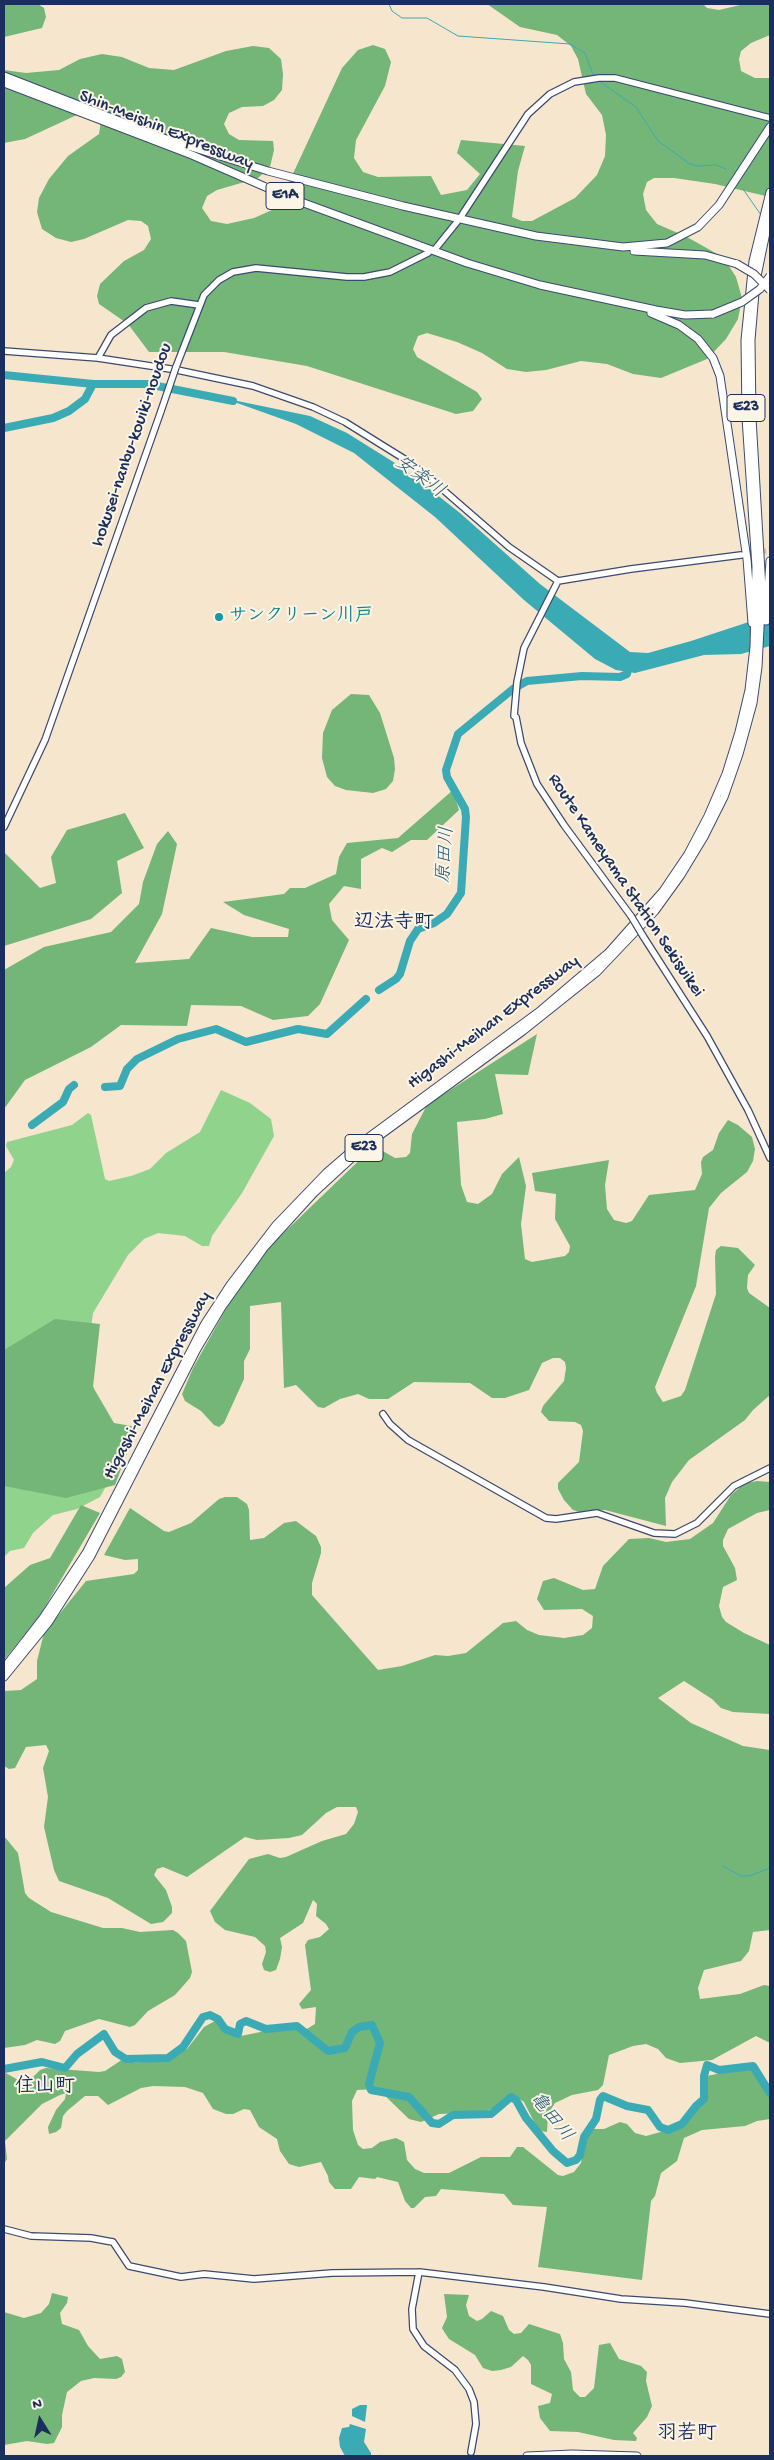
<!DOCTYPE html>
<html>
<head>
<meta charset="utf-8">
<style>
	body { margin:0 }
	#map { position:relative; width:774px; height:2460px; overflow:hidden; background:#f6e6cd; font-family:"Gochi Hand",sans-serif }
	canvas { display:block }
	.frame { position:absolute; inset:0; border:5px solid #1b2f5e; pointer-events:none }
	.north { position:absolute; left:15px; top:2395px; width:50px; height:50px; -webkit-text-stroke:4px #fcf5e5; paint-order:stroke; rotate:350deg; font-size:14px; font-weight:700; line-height:20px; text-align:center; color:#1b2f5e }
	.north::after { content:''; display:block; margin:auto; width:18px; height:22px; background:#1b2f5e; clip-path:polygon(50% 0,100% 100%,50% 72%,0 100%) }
</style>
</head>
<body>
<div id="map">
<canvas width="774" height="2460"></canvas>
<div class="frame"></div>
<div class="north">N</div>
</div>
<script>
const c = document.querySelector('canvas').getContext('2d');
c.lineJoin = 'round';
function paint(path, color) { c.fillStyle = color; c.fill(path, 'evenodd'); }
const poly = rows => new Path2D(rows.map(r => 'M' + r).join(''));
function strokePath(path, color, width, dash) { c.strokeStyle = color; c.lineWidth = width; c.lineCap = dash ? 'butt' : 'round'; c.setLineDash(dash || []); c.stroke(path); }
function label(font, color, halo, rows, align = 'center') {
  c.font = font + ' "Gochi Hand","Klee One",sans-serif'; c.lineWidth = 4; c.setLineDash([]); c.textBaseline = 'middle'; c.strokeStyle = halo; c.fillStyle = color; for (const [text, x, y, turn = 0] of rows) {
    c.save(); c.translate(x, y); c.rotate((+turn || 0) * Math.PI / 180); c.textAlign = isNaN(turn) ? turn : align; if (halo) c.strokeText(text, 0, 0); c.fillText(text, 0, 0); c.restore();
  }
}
const green = poly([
	[221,1090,250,1103,271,1119,274,1136,242,1193,212,1236,209,1246,202,1246,185,1236,158,1233,144,1239,128,1255,93,1313,90,1335,92,1383,120,1461,100,1497,77,1509,53,1515,33,1533,24,1548,10,1551,4,1557,4,1173,11,1167,14,1160,6,1146,7,1142,72,1125,88,1113,91,1115,105,1179,109,1181,131,1176,150,1169,166,1153,200,1132]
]);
const forest = poly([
	[4,4,38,4,44,8,46,17,42,28,4,37],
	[487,4,703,4,707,8,719,10,744,4,770,4,770,35,751,43,741,51,739,59,741,71,755,78,770,78,770,197,715,184,674,178,654,178,647,182,643,194,646,210,657,224,687,237,719,255,727,263,736,277,742,298,738,319,726,339,707,359,661,378,633,374,607,364,581,361,546,370,526,372,507,369,482,353,457,342,427,333,418,336,413,349,417,357,477,392,482,399,473,411,456,414,307,366,224,352,149,352,128,324,99,304,97,296,100,284,124,261,144,250,151,239,148,226,141,221,128,220,84,239,71,242,56,238,42,229,37,212,39,198,49,179,68,156,99,134,101,121,79,114,25,139,4,143,4,70,26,73,59,70,80,59,102,54,122,57,149,68,174,70,226,51,253,46,269,48,281,59,283,74,282,90,274,100,263,106,242,107,229,113,224,124,229,134,239,140,273,141,274,150,270,167,258,178,217,190,207,196,202,208,211,221,227,224,254,218,272,210,284,193,342,68,358,50,373,45,385,49,391,62,385,86,356,140,354,158,363,172,378,177,431,176,441,195,467,190,480,174,457,153,461,140,525,146,518,171,512,217,522,221,532,221,575,198,597,175,605,156,606,135,602,115,586,94,578,59,571,46,557,35,520,27],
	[351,694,369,695,380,713,394,758,395,769,393,781,386,789,373,793,346,790,335,786,327,777,322,758,323,733,332,710],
	[453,790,459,810,427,840,411,840,392,852,382,848,361,859,361,889,344,886,329,904,332,920,349,940,320,1004,308,1016,273,1020,241,1006,191,1005,187,1026,121,1025,91,1047,25,1080,4,1109,4,970,44,947,111,932,139,904,143,882,157,844,168,831,177,844,162,914,135,963,189,959,211,928,252,937,288,937,289,929,244,915,223,902,284,894,290,888,305,888,336,874,339,857,347,843,398,838],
	[125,813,144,848,117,861,122,893,91,919,4,946,4,852,40,888,56,883,51,857,67,830],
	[537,1034,528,1075,495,1074,503,1114,485,1119,457,1122,461,1185,467,1202,478,1204,492,1194,502,1174,519,1157,526,1186,521,1224,525,1259,532,1262,565,1256,569,1252,570,1246,555,1219,556,1194,535,1191,532,1173,609,1160,605,1185,607,1209,614,1220,626,1223,632,1221,649,1195,695,1190,702,1174,701,1162,703,1157,713,1150,719,1133,728,1120,738,1125,752,1137,755,1149,753,1161,747,1172,721,1193,709,1208,696,1286,655,1387,657,1393,663,1402,681,1396,685,1390,716,1294,715,1257,716,1250,721,1246,738,1248,755,1265,748,1275,747,1288,749,1293,770,1308,770,1395,753,1410,745,1420,689,1460,672,1482,665,1498,666,1526,605,1510,579,1512,573,1510,564,1500,558,1489,558,1483,579,1462,583,1431,581,1425,575,1422,549,1421,541,1412,543,1406,564,1381,566,1368,565,1362,560,1358,553,1358,542,1363,529,1390,505,1398,492,1398,470,1383,414,1382,388,1399,369,1399,358,1394,340,1399,324,1408,318,1407,296,1385,284,1388,281,1302,250,1306,250,1349,244,1361,244,1379,224,1423,219,1427,214,1425,201,1411,185,1401,182,1394,193,1368,231,1300,268,1248,374,1146,395,1158,406,1157,410,1153,412,1134,427,1105],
	[55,1319,100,1324,93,1387,114,1423,137,1427,115,1485,66,1498,4,1486,4,1350],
	[757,1481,770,1482,770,1510,757,1513,728,1529,723,1540,723,1546,735,1568,737,1580,723,1587,719,1606,722,1617,726,1622,744,1633,770,1645,770,1714,733,1712,721,1708,712,1699,684,1681,658,1698,691,1723,743,1746,770,1750,770,1930,753,1932,749,1951,741,1961,704,1970,698,1988,700,1999,740,1994,764,1985,770,1986,770,2043,756,2036,712,2060,680,2063,666,2058,658,2049,646,2044,633,2046,609,2055,603,2085,598,2090,572,2095,555,2103,548,2114,547,2132,540,2131,536,2126,524,2102,518,2098,505,2102,485,2112,439,2114,421,2122,409,2119,378,2089,357,2090,352,2101,353,2130,358,2145,363,2149,372,2148,380,2142,396,2138,404,2142,407,2160,415,2169,424,2173,449,2173,481,2157,510,2157,517,2147,523,2147,558,2175,563,2176,574,2172,581,2163,584,2139,592,2129,604,2129,620,2122,627,2124,635,2133,646,2136,675,2128,701,2100,707,2076,755,2066,770,2086,770,2119,757,2121,745,2126,702,2130,684,2138,677,2161,661,2173,655,2196,651,2201,642,2280,538,2267,547,2207,513,2205,504,2194,441,2189,436,2196,425,2197,414,2208,411,2208,405,2201,398,2182,377,2177,375,2179,359,2177,351,2189,335,2189,329,2182,328,2176,321,2162,299,2167,289,2164,280,2151,277,2139,259,2127,250,2110,244,2109,233,2114,226,2114,213,2109,203,2093,185,2087,153,2086,141,2088,108,2105,98,2096,85,2096,67,2111,63,2116,61,2128,56,2132,49,2134,48,2127,56,2110,65,2099,66,2093,60,2095,42,2104,5,2141,7,2159,4,2164,4,2072,20,2081,31,2079,40,2070,46,2068,99,2072,105,2071,123,2059,135,2063,166,2059,187,2049,204,2027,215,2021,221,2022,241,2036,275,2029,305,2030,315,2024,316,2007,302,2009,299,2004,311,1990,305,1945,308,1940,320,1937,329,1929,326,1924,316,1916,317,1904,313,1900,303,1923,280,1938,282,1947,280,1959,276,1970,270,1972,264,1970,262,1964,266,1952,265,1946,255,1937,225,1930,215,1922,210,1911,249,1859,268,1854,280,1858,286,1857,322,1841,346,1834,354,1824,358,1812,356,1807,337,1807,326,1813,302,1835,289,1838,257,1840,245,1837,187,1877,163,1867,157,1869,154,1875,166,1890,172,1907,172,1913,163,1922,151,1924,108,1898,59,1881,54,1870,44,1827,48,1797,43,1768,49,1751,46,1745,26,1747,15,1768,9,1769,4,1766,4,1691,21,1690,37,1679,37,1661,44,1633,86,1581,134,1574,138,1570,138,1559,125,1560,104,1555,130,1508,164,1531,169,1532,191,1523,219,1499,225,1497,237,1497,247,1504,249,1510,250,1540,264,1538,284,1523,296,1521,316,1536,321,1547,321,1553,312,1583,312,1595,378,1670,402,1666,435,1655,448,1656,466,1653,503,1623,510,1622,516,1621,527,1630,539,1635,564,1638,583,1635,592,1628,593,1616,582,1609,544,1610,537,1599,543,1581,554,1578,583,1590,595,1589,603,1566,629,1539,649,1538,666,1542,690,1539,713,1523,731,1495,745,1483],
	[81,1505,100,1513,39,1617,4,1660,4,1588,30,1565,50,1558],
	[4,1836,18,1853,25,1893,29,1898,51,1912,103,1928,122,1928,140,1932,173,1930,178,1933,186,1941,192,1972,190,1978,175,1995,148,2011,135,2025,130,2027,99,2019,65,2031,60,2041,55,2044,37,2040,25,2045,4,2048],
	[52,2293,68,2297,67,2303,60,2313,62,2324,79,2330,88,2346,100,2359,117,2356,122,2359,125,2372,121,2377,116,2379,94,2378,81,2381,67,2392,62,2415,62,2427,54,2443,47,2444,27,2441,4,2445,4,2312,24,2318,41,2313,49,2304],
	[444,2294,469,2295,466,2305,469,2316,477,2321,482,2319,491,2311,503,2316,509,2330,514,2334,521,2333,529,2324,560,2334,563,2343,564,2359,571,2372,573,2390,580,2397,585,2397,594,2388,599,2345,610,2343,619,2359,641,2366,647,2372,646,2381,652,2406,647,2417,633,2433,637,2438,636,2441,614,2440,578,2432,550,2431,540,2418,538,2406,550,2403,552,2394,531,2384,531,2365,528,2360,523,2356,511,2367,501,2370,492,2371,483,2368,475,2355,449,2339,445,2333,442,2328,447,2317]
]);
const water = poly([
	[223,398,310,416,347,433,403,468,460,513,540,584,630,652,648,653,691,641,770,615,770,646,741,654,704,655,635,673,616,670,595,659,524,600,435,517,354,453,296,424],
	[360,2405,367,2405,365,2422,352,2416,352,2409],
	[350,2424,366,2429,364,2442,371,2453,371,2456,345,2456,340,2447,339,2438,342,2428,349,2427]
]);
const stream = poly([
	[389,4,392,11,402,18,427,18,458,36,570,44,585,53,594,77],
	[599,81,636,107,658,141,690,164,697,166,716,165,726,169],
	[743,189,761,215],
	[723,1866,741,1876,749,1876,770,1868]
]);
const river = poly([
	[4,375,93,384,147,384,233,401],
	[4,428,53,418,69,411,85,399,93,384],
	[379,990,396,979,400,974,410,941,418,929,434,923,447,914,461,893,466,817,465,809,447,777,446,770,458,734,513,689,527,681,582,676,620,677,627,674,628,669],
	[105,1087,120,1086,127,1069,137,1059,178,1039,216,1029,246,1042,298,1029,327,1034,366,999],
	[32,1125,63,1102,69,1089,74,1085],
	[4,2069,42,2062,65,2068,77,2054,104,2034,115,2052,126,2059,168,2058,183,2047,203,2017,210,2015,218,2019,225,2029,238,2034,240,2024,246,2021,266,2029,297,2026,328,2051,345,2048,352,2032,359,2027,372,2025,380,2043,369,2084,371,2090,409,2097,432,2123,439,2124,453,2115,491,2114,511,2097,516,2100,526,2118,553,2151,567,2163,576,2160,580,2155,584,2137,596,2119,600,2100,603,2096,627,2106,648,2110,660,2127,668,2130,682,2124,696,2106,704,2099,704,2076,707,2065,719,2070,753,2066,770,2093]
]);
const secondaryTunnel = poly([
	[744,555,770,550]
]);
const secondary = poly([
	[462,215,528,114,550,94,574,82,599,78,615,78,770,118],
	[436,248,457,222],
	[4,351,98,358,177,370,253,386,313,407,345,422,406,460,426,475,509,547,558,581,524,648,517,682,514,716,516,717,521,743,537,784,564,825,631,916],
	[98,358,111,335,146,308,171,301,199,305],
	[176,367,204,295,219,280,233,272,256,268,347,277,364,277,390,272,428,253],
	[558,581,631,569,741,555],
	[4,827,45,740,161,411],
	[643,936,707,1036,748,1110,770,1158],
	[383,1414,390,1424,408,1440,546,1518,556,1519,597,1513,654,1533,675,1534,697,1523,734,1486,770,1468],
	[4,2229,31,2236,91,2238,107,2241,113,2242,129,2266,181,2277,204,2274,254,2279,332,2273,419,2272,544,2287,621,2299,685,2303,770,2314],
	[419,2272,412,2309,413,2329,424,2346,455,2370,469,2389,474,2402,476,2424,471,2452]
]);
const highway = poly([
	[4,76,166,139,268,171,403,206,536,236,623,247,667,243,698,227,719,205,770,127],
	[4,83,192,155,293,199,467,263,540,285,656,310,685,315,713,314],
	[634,251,705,255,737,264],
	[651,313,679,325,698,339,713,358,720,376,747,559,752,623],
	[766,621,770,561],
	[4,1668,43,1618,86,1553,204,1325,230,1285,276,1225,326,1173,362,1142,541,1010,608,953,663,891,688,854,708,816,726,774,739,732,749,690,754,647,756,567,746,418,745,340,753,261,770,192],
	[4,1677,48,1623,91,1556,197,1349,222,1307,264,1248,314,1193,364,1147,523,1031,597,972,655,911,681,875,704,837,724,797,739,754,753,703,758,667,762,589,752,418,751,340,756,281,770,213],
	[527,2456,572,2454,637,2456]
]);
const secondaryBridge = poly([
	[161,411,176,367],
	[631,916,643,936]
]);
const highwayBridge = poly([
	[737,264,754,274,770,290],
	[713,314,742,302,760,289,770,276]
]);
const markers = [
	[219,617,5,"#0f9aa8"]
];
const shields = [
	[285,196,38],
	[746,408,38],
	[364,1148,38]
];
const shieldNames = [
	["E1A",285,196],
	["E23",746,408],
	["E23",364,1148]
];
const streetNames = [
	["Shin-Meishin Expressway",166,131,22],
	["hokusei-nanbu-kouiki-noudou",133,445,-71],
	["Route Kameyama Station Sekisuikei",625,886,56],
	["Higashi-Meihan Expressway",494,1023,-37],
	["Higashi-Meihan Expressway",158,1386,-62]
];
const cultureNames = [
	["サンクリーン川戸",229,617]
];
const waterNames = [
	["安楽川",419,478,37],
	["原田川",447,855,-86],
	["亀田川",550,2118,51]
];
const quarterNames = [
	["辺法寺町",394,924],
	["住山町",45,2088],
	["羽若町",687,2435]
];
paint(green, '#90d38c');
paint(forest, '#74b578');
paint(water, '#3aabb5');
strokePath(stream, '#3aabb5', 1);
strokePath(river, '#3aabb5', 8);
strokePath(secondaryTunnel, '#cac1b7', 5.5, [5.5, 3]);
strokePath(secondary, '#3c4a6f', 8);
strokePath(highway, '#3c4a6f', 9);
strokePath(secondary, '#fff', 5.5);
strokePath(highway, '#fff', 7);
strokePath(secondaryBridge, '#3c4a6f', 8, []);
strokePath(highwayBridge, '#3c4a6f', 9, []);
strokePath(secondaryBridge, '#fff', 5.5);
strokePath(highwayBridge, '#fff', 7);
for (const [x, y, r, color] of markers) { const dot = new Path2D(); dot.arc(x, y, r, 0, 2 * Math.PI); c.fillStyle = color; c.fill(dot); strokePath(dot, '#fcf5e5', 2); }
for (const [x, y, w] of shields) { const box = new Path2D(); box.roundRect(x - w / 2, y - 13.5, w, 27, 4); c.fillStyle = '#fcf5e5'; c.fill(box); strokePath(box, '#1b2f5e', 1); }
label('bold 16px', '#1b2f5e', null, shieldNames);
label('18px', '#1b2f5e', '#fcf5e5', streetNames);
label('bold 18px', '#0d838f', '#fcf5e5', cultureNames, 'left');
label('italic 19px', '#265a7c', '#fcf5e5', waterNames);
label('bold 20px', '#1b2f5e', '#fcf5e5', quarterNames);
</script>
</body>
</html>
